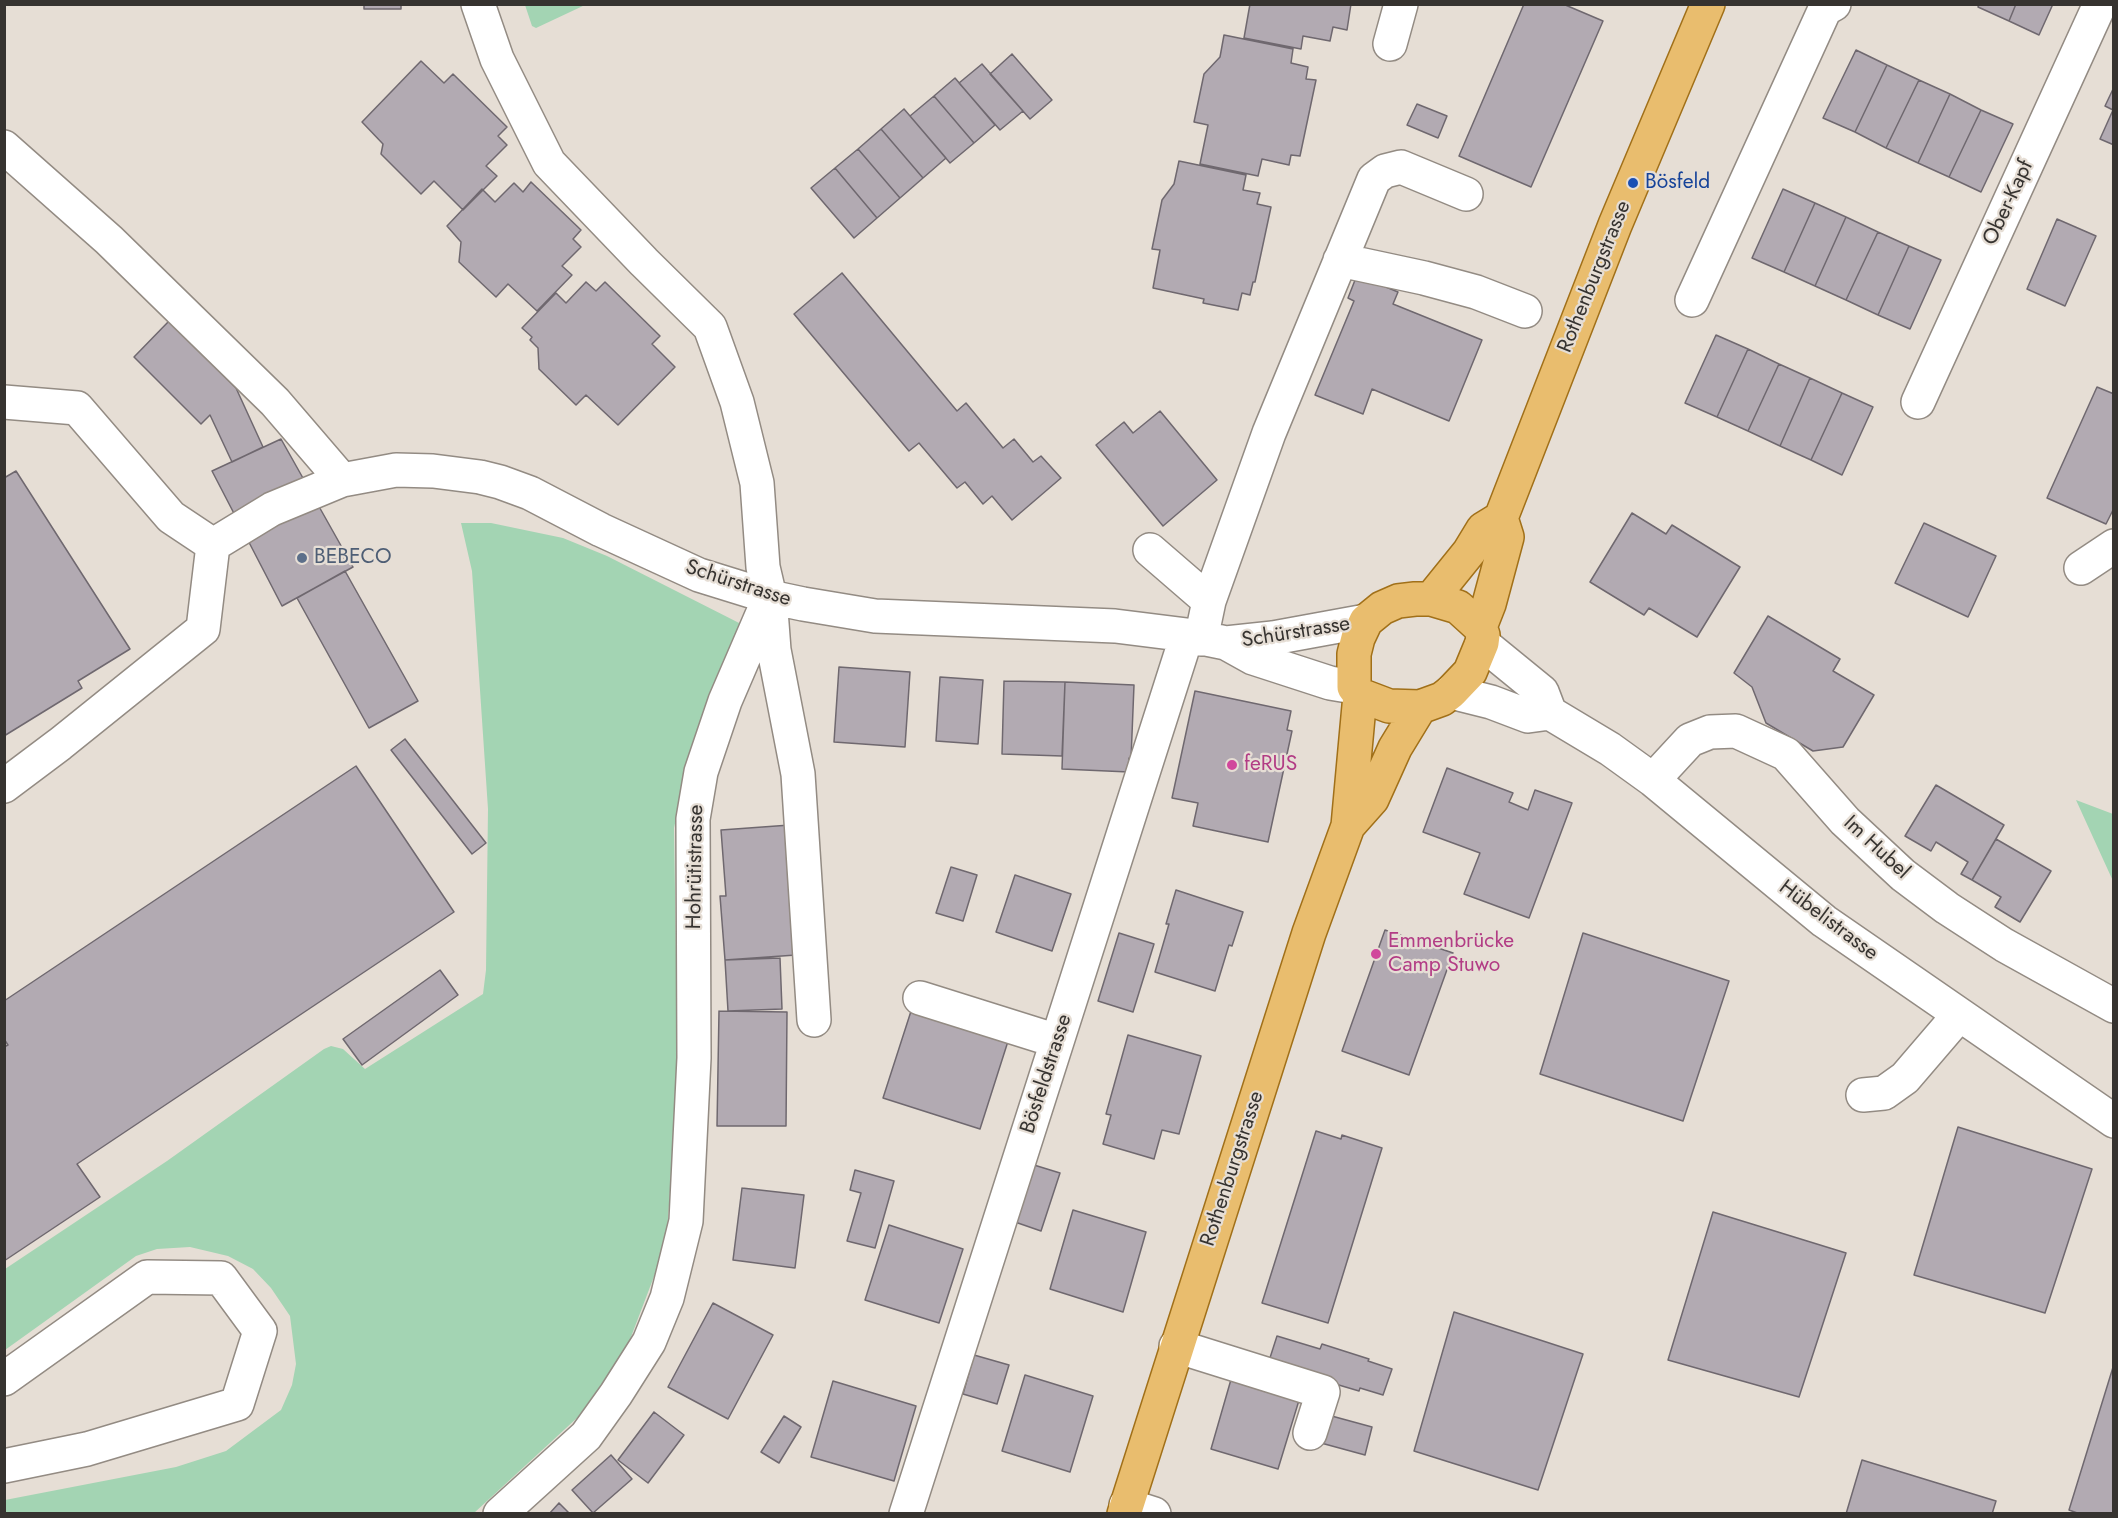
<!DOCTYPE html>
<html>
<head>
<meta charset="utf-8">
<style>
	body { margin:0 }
	#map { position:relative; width:2118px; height:1518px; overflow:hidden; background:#e6ded5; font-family:Jost,sans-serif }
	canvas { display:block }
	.frame { position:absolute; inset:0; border:6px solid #363330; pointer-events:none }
</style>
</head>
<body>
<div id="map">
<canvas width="2118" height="1518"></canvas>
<div class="frame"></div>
</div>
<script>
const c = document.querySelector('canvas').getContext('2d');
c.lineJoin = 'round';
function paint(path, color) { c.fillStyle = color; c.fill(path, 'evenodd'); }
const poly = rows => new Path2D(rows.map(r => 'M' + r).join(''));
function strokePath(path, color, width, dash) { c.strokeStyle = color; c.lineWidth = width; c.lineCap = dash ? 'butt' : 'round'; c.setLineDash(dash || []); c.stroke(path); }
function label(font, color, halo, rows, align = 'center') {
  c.font = font + ' Jost,sans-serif'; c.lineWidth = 4.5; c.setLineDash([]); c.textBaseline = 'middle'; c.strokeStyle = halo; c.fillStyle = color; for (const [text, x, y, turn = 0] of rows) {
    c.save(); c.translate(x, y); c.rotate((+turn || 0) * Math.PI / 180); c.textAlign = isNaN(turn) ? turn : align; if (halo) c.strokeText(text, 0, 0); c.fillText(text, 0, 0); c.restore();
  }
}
const green = poly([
	[525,5,525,4,585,5,536,28,532,26],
	[461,523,491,523,563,538,607,556,747,627,706,706,685,776,674,828,678,1083,666,1245,626,1350,578,1417,474,1513,5,1513,5,1500,176,1467,226,1451,281,1410,292,1385,296,1364,290,1316,271,1288,253,1269,228,1256,190,1247,157,1249,136,1256,5,1350,5,1269,167,1161,324,1049,331,1046,343,1049,365,1069,483,994,486,970,488,809,472,571],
	[2076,800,2113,814,2113,881]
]);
const building = poly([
	[364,4,401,4,401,9,364,9,364,4],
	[1250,4,1351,4,1347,30,1333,27,1330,41,1303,36,1301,49,1244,38,1250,4],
	[1524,4,1563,4,1603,21,1531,187,1459,156,1524,4],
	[1979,4,2016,4,2009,21,1978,7,1979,4],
	[2016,4,2053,4,2039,35,2009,21,2016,4],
	[1224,35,1293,49,1291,63,1308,67,1306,79,1316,80,1300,156,1291,155,1289,165,1262,159,1258,176,1200,164,1208,125,1194,122,1204,74,1220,57,1224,35],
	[1856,50,1887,65,1855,132,1823,118,1856,50],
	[1012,54,1052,100,1030,119,990,74,1012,54],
	[421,61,444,83,453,74,507,127,498,136,507,145,486,166,497,176,463,210,434,181,421,194,381,154,383,144,362,122,421,61],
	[982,64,1023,111,1000,130,959,83,982,64],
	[1887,65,1919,80,1886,148,1855,132,1887,65],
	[955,78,995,125,974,143,934,96,955,78],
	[1919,80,1950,94,1918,163,1886,148,1919,80],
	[2114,87,2114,145,2100,139,2113,110,2105,106,2114,87],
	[1950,94,1981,110,1949,177,1918,163,1950,94],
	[934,96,974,143,950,163,910,116,934,96],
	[1417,104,1447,116,1438,138,1407,125,1417,104],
	[904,109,946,158,923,178,881,129,904,109],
	[1981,110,2013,124,1981,192,1949,177,1981,110],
	[881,129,923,178,900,198,858,149,881,129],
	[858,149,900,198,877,218,835,168,858,149],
	[1179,161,1246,175,1243,190,1260,193,1257,204,1271,207,1255,282,1253,282,1250,295,1242,293,1238,310,1203,303,1204,299,1153,288,1160,250,1152,249,1162,200,1174,184,1179,161],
	[835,168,877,218,854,238,811,188,835,168],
	[531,182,581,230,573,239,581,247,562,266,572,275,537,311,508,284,496,297,459,262,461,242,447,226,482,189,495,202,514,183,523,192,531,182],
	[1783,189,1815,203,1784,272,1752,258,1783,189],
	[1815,203,1846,217,1815,286,1784,272,1815,203],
	[1846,217,1878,232,1846,300,1815,286,1846,217],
	[2057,219,2096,236,2065,306,2027,289,2057,219],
	[1878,232,1909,246,1878,315,1846,300,1878,232],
	[1909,246,1941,260,1910,329,1878,315,1909,246],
	[842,273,957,411,966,403,1003,448,1014,439,1033,462,1041,456,1061,478,1012,520,992,496,983,504,965,482,957,488,919,443,909,451,794,314,842,273],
	[1357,275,1398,292,1393,304,1482,340,1449,421,1372,389,1363,414,1315,395,1354,301,1348,298,1357,275],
	[586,282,596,291,605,282,660,336,652,344,675,367,618,425,586,395,576,405,539,369,538,348,530,340,532,337,522,328,556,293,566,303,586,282],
	[169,321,236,388,263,447,232,462,210,415,201,424,134,357,169,321],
	[1716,335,1748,349,1717,417,1685,403,1716,335],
	[1748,349,1779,364,1748,431,1717,417,1748,349],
	[1779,364,1810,378,1780,446,1748,431,1779,364],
	[1810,378,1842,393,1811,460,1780,446,1810,378],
	[2097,387,2114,394,2114,508,2106,524,2047,498,2097,387],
	[1842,393,1873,407,1842,475,1811,460,1842,393],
	[1160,411,1217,480,1163,526,1096,445,1124,422,1133,433,1160,411],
	[281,439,353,567,282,606,212,471,281,439],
	[16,471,130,649,78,681,82,688,4,736,4,478,16,471],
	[1632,513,1666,534,1672,525,1740,567,1697,637,1649,608,1644,615,1590,582,1632,513],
	[1924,523,1996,556,1968,617,1895,583,1924,523],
	[345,571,418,701,369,728,297,598,345,571],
	[1768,616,1840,659,1833,671,1874,695,1843,747,1813,751,1766,723,1752,687,1734,673,1768,616],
	[839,667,910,672,905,747,834,742,839,667],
	[940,677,983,680,978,744,936,741,940,677],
	[1004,681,1065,682,1062,756,1002,754,1004,681],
	[1065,682,1134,685,1131,759,1129,758,1129,772,1062,769,1065,682],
	[1195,691,1291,711,1287,730,1292,731,1268,842,1193,826,1198,803,1172,798,1195,691],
	[405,739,486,843,472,854,391,750,405,739],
	[356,766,454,912,77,1164,100,1197,4,1261,4,1047,8,1045,4,1039,4,1001,356,766],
	[1447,768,1513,793,1509,802,1528,810,1535,790,1572,803,1529,918,1464,894,1480,853,1423,832,1447,768],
	[1936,785,2004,825,1972,880,1961,874,1968,862,1936,842,1931,851,1905,836,1936,785],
	[790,825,796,955,725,960,720,896,726,896,721,830,790,825],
	[1996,839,2051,871,2020,922,1995,907,2001,897,1972,880,1996,839],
	[951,867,977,875,963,921,936,913,951,867],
	[1015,875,1071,894,1052,951,996,932,1015,875],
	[1176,890,1243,912,1232,946,1229,945,1215,991,1155,972,1169,924,1166,924,1176,890],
	[1385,930,1453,953,1409,1075,1342,1051,1385,930],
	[1119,933,1154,944,1133,1012,1098,1001,1119,933],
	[1583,933,1729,981,1683,1121,1540,1074,1583,933],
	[780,958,782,1009,728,1011,725,960,780,958],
	[440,970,458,995,362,1065,343,1039,440,970],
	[913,1005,1010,1035,980,1129,883,1098,913,1005],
	[719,1011,787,1012,786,1126,717,1126,719,1011],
	[1128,1035,1201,1056,1179,1134,1162,1130,1154,1159,1103,1144,1111,1115,1106,1114,1128,1035],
	[1958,1127,2092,1169,2045,1313,1914,1275,1958,1127],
	[1316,1131,1341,1139,1342,1135,1382,1148,1328,1323,1262,1303,1316,1131],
	[1034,1165,1060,1173,1041,1231,1015,1222,1034,1165],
	[855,1170,894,1181,875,1248,847,1241,861,1193,850,1190,855,1170],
	[742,1188,804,1195,795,1268,733,1260,742,1188],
	[1073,1210,1146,1232,1123,1312,1050,1289,1073,1210],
	[1713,1212,1846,1253,1799,1397,1668,1360,1713,1212],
	[889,1225,963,1249,939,1323,865,1300,889,1225],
	[713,1303,773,1335,728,1419,668,1387,713,1303],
	[1454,1312,1583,1354,1538,1490,1414,1451,1454,1312],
	[1277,1336,1320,1349,1322,1344,1369,1359,1368,1361,1392,1369,1383,1395,1360,1388,1359,1391,1268,1364,1277,1336],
	[974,1355,1009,1365,997,1404,963,1394,974,1355],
	[2114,1364,2114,1514,2080,1514,2069,1510,2114,1364],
	[1025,1375,1093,1396,1070,1472,1002,1451,1025,1375],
	[1232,1376,1300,1397,1278,1469,1211,1449,1232,1376],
	[833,1381,916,1406,894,1481,811,1457,833,1381],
	[654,1412,684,1435,648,1483,618,1460,654,1412],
	[1328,1415,1372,1427,1365,1455,1321,1443,1328,1415],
	[784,1416,801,1427,779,1463,761,1452,784,1416],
	[611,1455,632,1479,593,1513,572,1490,611,1455],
	[1862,1460,1996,1501,1992,1514,1846,1514,1862,1460],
	[559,1503,570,1514,549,1514,559,1503]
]);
const minor = poly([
	[478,4,497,59,549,163,644,262,710,327,737,402,757,483,763,567,770,597,774,650,798,774,814,1020],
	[1390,44,1401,4],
	[4,147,109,240,275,402,342,480],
	[1340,260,1424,278,1476,292,1525,311],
	[1692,300,1825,9,1834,4],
	[4,402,77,408,171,517,213,545,272,509,342,480,396,470,433,471,480,477,500,482,530,493,601,530,699,575,770,597,803,604,875,616,1115,626,1187,635,1226,643,1273,638,1366,621],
	[1918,402,2100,4],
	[1150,550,1209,601],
	[2081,568,2114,546],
	[1201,639,1209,601,1269,433,1374,179,1385,171,1401,167,1466,194],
	[1226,643,1253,658,1330,683,1354,687],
	[1482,643,1542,692,1550,713,1610,749,1653,780,1824,921,2114,1121],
	[1451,692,1491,702,1528,716,1550,713],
	[1653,780,1690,740,1710,732,1736,731,1786,754,1845,821,1903,875,1947,908,2004,945,2114,1006],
	[4,786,60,744,203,629,213,545],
	[920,998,1057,1041],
	[1863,1095,1884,1093,1905,1078,1959,1015],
	[1176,1346,1323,1392,1310,1433],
	[4,1379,147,1277,221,1278,260,1331,237,1404,87,1449,4,1466],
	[1126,1505,1154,1514],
	[500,1514,586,1436,616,1394,649,1342,667,1298,686,1221,694,1058,693,819,701,772,725,701,768,601],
	[906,1514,1187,635]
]);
const major = poly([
	[1415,599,1431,599,1458,607,1480,627,1483,635,1482,643,1470,672,1451,692,1442,699,1420,707,1389,706,1360,695,1354,687,1354,654,1358,638,1366,621,1382,608,1398,601,1415,599],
	[1431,599,1469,552,1483,529,1501,518],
	[1480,627,1489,604,1507,537,1501,518,1615,225,1708,4],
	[1348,826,1372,799,1395,748,1420,707],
	[1124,1514,1309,933,1348,826,1360,695]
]);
const markers = [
	[1633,183,6,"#1a4fb4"],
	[302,558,6,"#5c6f8a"],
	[1232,765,6,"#d1479c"],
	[1376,954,6,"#d1479c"]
];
const transitNames = [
	["Bösfeld",1645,183]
];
const streetNames = [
	["Ober-Kapf",2009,203,-65],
	["Rothenburgstrasse",1595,277,-68],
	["Schürstrasse",738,584,18],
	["Schürstrasse",1296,633,-9],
	["Im Hubel",1876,848,43],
	["Hohrütistrasse",696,867,-89],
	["Hübelistrasse",1828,921,37],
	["Bösfeldstrasse",1047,1074,-72],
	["Rothenburgstrasse",1233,1169,-72]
];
const serviceNames = [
	["BEBECO",314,558]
];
const hotelNames = [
	["feRUS",1244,765],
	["Emmenbrücke",1388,942],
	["Camp Stuwo",1388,966]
];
paint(green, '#a3d4b3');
paint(building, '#b2aab2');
strokePath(building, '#6f686f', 1.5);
strokePath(minor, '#938b83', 36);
strokePath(major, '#a17019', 36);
strokePath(minor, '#fff', 33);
strokePath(major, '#e9bd6e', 33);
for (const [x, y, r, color] of markers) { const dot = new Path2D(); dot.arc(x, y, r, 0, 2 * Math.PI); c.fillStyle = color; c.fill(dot); strokePath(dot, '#e6ded5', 2); }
label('21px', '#164399', '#e6ded5', transitNames, 'left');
label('21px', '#363330', '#e6ded5', streetNames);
label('21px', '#4e5e75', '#e6ded5', serviceNames, 'left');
label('21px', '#b23c85', '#e6ded5', hotelNames, 'left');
</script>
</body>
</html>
